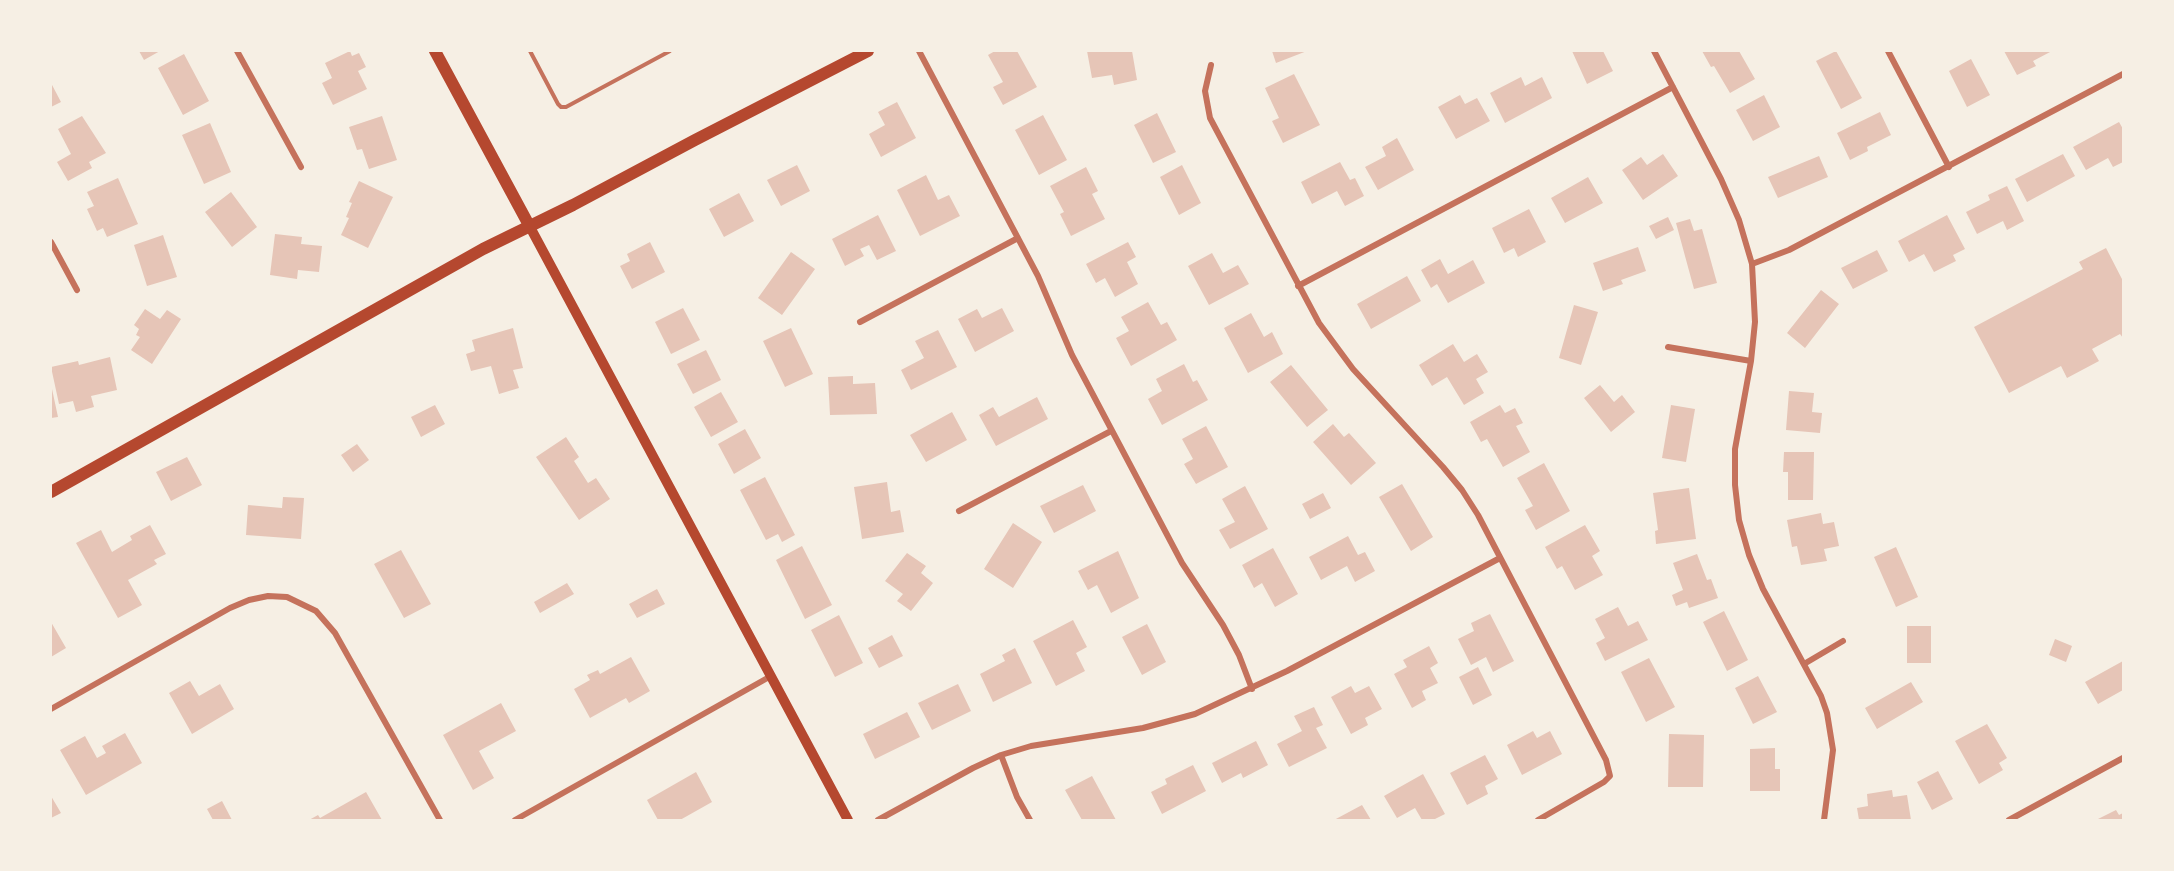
<!DOCTYPE html>
<html>
<head>
<meta charset="utf-8">
<style>
	body { margin:0 }
	#map { position:relative; width:2174px; height:871px; overflow:hidden; background:#f6efe4; font-family:Karla,sans-serif }
	canvas { display:block }
	.frame { position:absolute; inset:0; border:52px solid #f6efe4; pointer-events:none }
</style>
</head>
<body>
<div id="map">
<canvas width="2174" height="871"></canvas>
<div class="frame"></div>
</div>
<script>
const c = document.querySelector('canvas').getContext('2d');
c.lineJoin = 'round';
function paint(path, color) { c.fillStyle = color; c.fill(path, 'evenodd'); }
const poly = rows => new Path2D(rows.map(r => 'M' + r).join(''));
function strokePath(path, color, width, dash) { c.strokeStyle = color; c.lineWidth = width; c.lineCap = dash ? 'butt' : 'round'; c.setLineDash(dash || []); c.stroke(path); }
const building = poly([
	[139,51,160,51,144,60],
	[350,51,352,56,359,53,366,67,358,71,367,89,333,105,322,83,332,78,325,63],
	[995,51,1017,51,1037,87,1003,105,993,87,1003,82,988,55],
	[1087,51,1132,51,1137,80,1114,85,1112,75,1092,78],
	[1272,51,1307,51,1276,63],
	[1572,51,1603,51,1613,71,1587,84],
	[1702,51,1739,51,1755,79,1730,93,1714,66,1711,67],
	[1836,51,1862,98,1841,109,1816,61],
	[2004,51,2052,51,2033,61,2036,66,2017,75],
	[184,54,209,101,183,115,158,68],
	[1971,59,1990,95,1967,107,1949,71],
	[1294,74,1320,125,1283,143,1272,121,1279,118,1265,88],
	[1521,77,1525,86,1542,77,1552,98,1505,123,1490,93],
	[51,83,61,102,51,107],
	[1460,95,1465,104,1477,98,1490,121,1456,139,1438,107],
	[1764,95,1780,127,1753,141,1736,110],
	[897,102,916,138,881,157,869,134,885,125,878,112],
	[1880,112,1891,135,1867,147,1868,151,1850,160,1837,133],
	[1157,113,1176,152,1153,163,1134,125],
	[1043,115,1067,160,1039,175,1015,130],
	[82,116,106,153,89,162,92,168,68,181,57,162,71,154,58,129],
	[382,116,397,160,369,169,362,149,357,150,349,127],
	[2119,122,2123,129,2123,162,2113,167,2108,158,2086,170,2073,147],
	[210,123,231,172,204,184,182,135],
	[1397,138,1414,170,1378,190,1365,167,1386,156,1382,147],
	[1663,154,1678,176,1643,200,1622,170,1641,157,1647,165],
	[2063,154,2075,176,2027,202,2015,179],
	[1819,156,1828,177,1778,198,1768,177],
	[1340,162,1350,180,1355,178,1364,196,1345,206,1337,191,1312,204,1301,182],
	[797,165,810,191,781,206,767,180],
	[1182,165,1201,203,1179,215,1160,177],
	[1086,167,1098,191,1092,194,1105,219,1071,236,1060,214,1064,212,1050,186],
	[926,175,938,200,949,195,960,216,920,236,897,190],
	[1588,177,1603,203,1565,223,1551,198],
	[118,178,138,224,107,237,103,228,97,231,87,209,94,206,87,192],
	[359,181,393,197,368,248,341,235,349,218,346,217,352,203,349,202],
	[2007,186,2024,221,2007,230,2003,221,1977,234,1966,212,1990,200,1988,195],
	[231,192,257,227,232,247,205,212],
	[739,193,754,221,724,237,709,209],
	[1529,209,1546,242,1518,257,1514,248,1504,253,1492,228],
	[878,215,896,251,877,260,869,245,860,249,864,256,845,266,832,239],
	[1947,215,1965,249,1953,255,1956,261,1934,272,1924,254,1909,262,1898,241],
	[1668,217,1674,230,1656,239,1649,226],
	[1690,219,1694,231,1702,229,1717,283,1694,289,1676,223],
	[275,234,302,237,301,244,322,246,319,272,298,270,297,279,270,275],
	[163,235,177,277,147,286,134,245],
	[650,242,665,272,632,289,620,266,630,261,627,254],
	[1128,242,1136,257,1127,262,1138,284,1115,297,1105,278,1096,283,1086,264],
	[1638,247,1646,271,1621,280,1623,284,1603,291,1593,263],
	[2106,248,2123,281,2123,338,2120,334,2092,349,2099,361,2067,378,2061,366,2009,393,1974,327,2083,269,2079,262],
	[1877,250,1888,271,1853,289,1841,268],
	[791,252,815,269,782,315,758,298],
	[1212,253,1223,273,1238,265,1249,284,1209,305,1188,266],
	[1440,259,1448,274,1473,260,1485,283,1448,303,1437,284,1431,288,1421,270],
	[1407,276,1421,301,1371,329,1357,304],
	[1821,290,1839,304,1805,348,1787,333],
	[1148,302,1161,325,1167,322,1177,340,1131,366,1116,338,1129,331,1121,317],
	[1574,305,1598,312,1581,365,1559,358],
	[683,308,700,340,671,354,655,322],
	[1002,308,1014,331,975,352,958,319,977,309,982,318],
	[145,309,160,319,167,310,181,319,152,364,131,350,140,337,136,335,139,329,134,325],
	[1251,313,1264,337,1272,332,1283,354,1248,373,1224,328],
	[513,328,523,368,513,370,519,388,499,394,491,366,471,371,466,354,475,351,472,340],
	[791,328,813,374,785,387,763,341],
	[938,330,957,367,911,390,901,370,924,358,915,341],
	[1453,344,1464,362,1477,354,1488,372,1476,379,1484,393,1464,405,1447,377,1432,386,1419,365],
	[706,350,721,380,693,394,677,364],
	[110,357,117,390,91,396,94,407,76,412,73,401,59,404,51,367,78,361,79,365],
	[1184,364,1193,382,1197,380,1208,400,1162,425,1148,399,1162,391,1156,379],
	[1291,365,1328,410,1307,427,1270,382],
	[853,376,853,384,875,383,877,414,830,415,828,377],
	[1600,385,1614,402,1622,395,1635,412,1611,432,1584,398],
	[52,389,58,417,51,418,51,390],
	[1789,391,1814,393,1812,412,1822,413,1820,433,1786,430],
	[721,392,738,422,711,437,694,407],
	[1037,397,1048,419,996,446,979,415,993,407,999,417],
	[435,405,445,424,421,437,411,417],
	[1500,405,1505,413,1515,408,1523,423,1516,426,1530,452,1503,467,1487,439,1481,442,1470,422],
	[1671,405,1695,409,1686,462,1662,458],
	[952,412,967,440,926,462,910,435],
	[1333,424,1344,437,1349,433,1376,463,1351,485,1313,442],
	[1206,426,1228,467,1196,484,1184,464,1193,459,1182,439],
	[745,429,761,458,734,474,718,444],
	[566,437,579,457,574,461,588,483,596,478,610,499,579,520,536,457],
	[357,444,369,460,353,472,341,455],
	[1784,452,1814,452,1813,500,1788,500,1788,472,1783,472],
	[187,457,202,485,171,501,156,472],
	[1544,463,1570,511,1536,530,1525,510,1533,506,1517,478],
	[765,477,795,535,782,542,778,534,766,540,740,490],
	[887,482,891,512,900,510,904,532,862,539,854,487],
	[1402,484,1433,537,1411,551,1379,497],
	[1083,485,1096,511,1054,533,1040,506],
	[1245,486,1268,529,1230,549,1219,530,1235,522,1222,499],
	[1689,488,1696,539,1656,544,1655,531,1658,530,1653,493],
	[1323,493,1331,508,1310,519,1302,504],
	[283,497,304,498,301,539,246,535,248,505,282,508],
	[1821,513,1823,524,1834,522,1839,546,1824,549,1827,561,1801,565,1797,546,1792,547,1787,520],
	[1013,523,1042,542,1013,588,984,569],
	[150,525,166,554,154,560,157,564,128,580,142,605,118,618,76,543,101,530,112,552,132,540,130,536],
	[1585,525,1600,551,1592,556,1603,575,1575,590,1562,566,1557,569,1545,547],
	[1348,536,1358,555,1365,552,1375,571,1355,582,1347,566,1321,580,1309,557],
	[802,546,832,605,805,619,776,560],
	[1896,547,1918,597,1896,607,1874,557],
	[1273,548,1298,594,1275,607,1262,583,1254,588,1242,565],
	[401,550,431,604,404,618,374,564],
	[1118,551,1139,598,1111,613,1097,585,1088,590,1078,571],
	[907,553,926,566,921,573,933,583,911,611,897,601,903,594,885,581],
	[1697,554,1707,580,1711,579,1718,598,1689,608,1687,602,1676,606,1672,595,1683,590,1673,563],
	[567,583,574,594,540,613,534,602],
	[657,589,665,604,637,618,629,604],
	[1618,607,1628,626,1638,621,1648,640,1605,661,1596,643,1605,638,1595,619],
	[1724,611,1748,660,1727,671,1703,622],
	[1490,614,1514,661,1493,672,1486,657,1471,665,1458,639,1474,631,1471,623],
	[839,615,863,663,835,677,811,630],
	[1073,620,1087,647,1076,653,1085,671,1056,686,1033,641],
	[51,622,66,648,51,657],
	[1147,624,1166,662,1142,675,1122,637],
	[1907,626,1931,626,1931,663,1907,663],
	[892,635,903,656,879,668,868,648],
	[2055,639,2072,646,2066,662,2049,655],
	[1429,646,1438,663,1430,668,1438,683,1422,691,1426,700,1412,708,1394,674,1407,667,1403,660],
	[1015,648,1032,683,993,702,980,674,1005,661,1002,655],
	[631,657,650,691,629,703,626,698,590,718,574,689,590,680,587,675,598,670,600,674],
	[1649,658,1675,707,1646,722,1621,672],
	[2123,661,2123,690,2098,704,2085,682],
	[1478,667,1492,695,1473,705,1459,677],
	[1758,676,1777,712,1753,724,1735,688],
	[190,681,199,696,220,684,234,709,192,734,169,693],
	[1911,682,1923,702,1877,729,1865,708],
	[958,684,971,711,932,730,918,703],
	[1351,686,1355,693,1369,686,1382,709,1365,718,1368,725,1351,734,1331,697],
	[501,703,516,731,479,751,494,778,473,790,443,735],
	[1314,707,1323,725,1316,728,1327,748,1289,767,1277,744,1302,731,1294,716],
	[907,712,920,737,875,759,863,734],
	[1987,724,2007,758,1999,763,2003,770,1979,784,1955,741],
	[1533,731,1537,738,1550,731,1562,754,1522,775,1507,745],
	[125,733,142,763,86,795,60,750,85,736,97,758,106,753,102,746],
	[1669,734,1704,735,1703,787,1668,787],
	[1256,741,1268,765,1243,778,1241,773,1222,783,1212,763],
	[1775,748,1775,769,1780,769,1780,791,1750,791,1750,749],
	[1485,755,1498,779,1485,786,1488,794,1467,805,1450,773],
	[1193,765,1206,791,1162,814,1151,792,1167,784,1165,779],
	[1938,771,1953,799,1932,810,1917,782],
	[696,772,712,802,680,820,658,820,647,800],
	[1423,774,1445,814,1433,820,1422,820,1415,808,1397,818,1384,796],
	[1092,776,1116,820,1082,820,1065,790],
	[1892,790,1893,797,1907,795,1911,820,1859,820,1857,808,1868,806,1867,794],
	[366,792,382,820,309,820,318,815,320,818],
	[51,796,61,813,51,818],
	[222,801,232,820,213,820,207,809],
	[1362,805,1371,820,1334,820],
	[2116,810,2119,815,2123,813,2123,820,2096,820]
]);
const service = poly([
	[530,51,558,104,561,107,566,107,670,51]
]);
const minor = poly([
	[237,51,301,167],
	[919,51,1038,276,1072,355,1182,563,1223,625,1239,655,1252,689],
	[1654,51,1721,179,1739,220,1752,264,1755,322,1751,361,1735,449,1735,485,1739,520,1749,555,1763,589,1821,696,1827,713,1833,750,1824,820],
	[1888,51,1949,167],
	[1211,65,1205,91,1210,118,1319,323,1353,369,1443,467,1462,490,1478,515,1606,760,1610,776,1604,782,1538,820],
	[51,242,77,290],
	[1752,264,1789,250,2123,74],
	[1298,286,1673,87],
	[860,322,1018,238],
	[1668,347,1751,361],
	[959,511,1111,431],
	[1804,664,1843,641],
	[51,709,230,608,249,600,268,596,287,597,316,611,335,633,440,820],
	[1001,755,1017,797,1030,820],
	[515,820,771,676],
	[878,820,973,768,1001,755,1031,746,1143,728,1195,714,1287,671,1500,558],
	[2009,820,2123,758]
]);
const secondary = poly([
	[530,227,848,820]
]);
const primary = poly([
	[435,51,530,227],
	[51,492,483,249,573,205,695,140,868,51]
]);
paint(building, '#e6c5b7');
strokePath(service, '#c5725c', 4);
strokePath(minor, '#c5725c', 6);
strokePath(secondary, '#b5482f', 10);
strokePath(primary, '#b5482f', 12);
</script>
</body>
</html>
